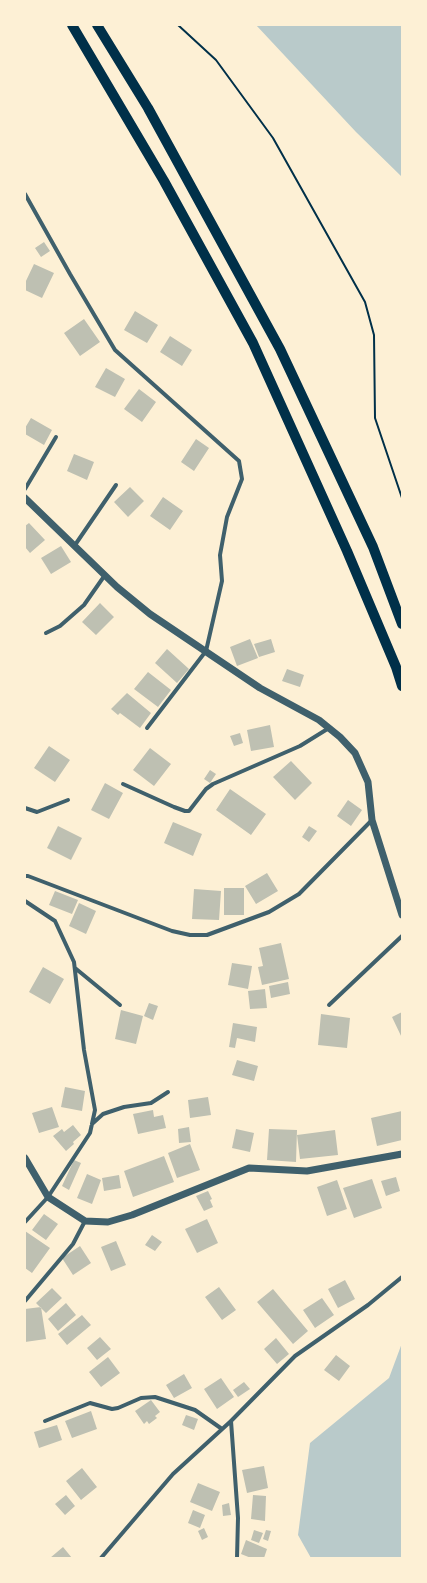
<!DOCTYPE html>
<html>
<head>
<meta charset="utf-8">
<style>
	body { margin:0 }
	#map { position:relative; width:427px; height:1583px; overflow:hidden; background:#fdf0d5; font-family:Poppins,sans-serif }
	canvas { display:block }
	.frame { position:absolute; inset:0; border:26px solid #fdf0d5; pointer-events:none }
</style>
</head>
<body>
<div id="map">
<canvas width="427" height="1583"></canvas>
<div class="frame"></div>
</div>
<script>
const c = document.querySelector('canvas').getContext('2d');
c.lineJoin = 'round';
function paint(path, color) { c.fillStyle = color; c.fill(path, 'evenodd'); }
const poly = rows => new Path2D(rows.map(r => 'M' + r).join(''));
function strokePath(path, color, width, dash) { c.strokeStyle = color; c.lineWidth = width; c.lineCap = dash ? 'butt' : 'round'; c.setLineDash(dash || []); c.stroke(path); }
const green = poly([
	[256,25,402,25,402,177,356,132],
	[402,1343,402,1558,311,1558,298,1535,310,1443,389,1378]
]);
const building = poly([
	[44,242,50,251,41,257,35,248],
	[34,264,54,273,42,298,25,290,25,283],
	[135,311,158,325,147,343,124,330],
	[84,319,100,342,80,356,64,333],
	[170,336,192,350,182,366,160,352],
	[106,368,125,379,115,397,95,387],
	[139,389,156,402,142,422,124,409],
	[31,418,52,430,44,445,25,434,25,428],
	[196,439,209,448,194,471,181,462],
	[74,454,94,462,87,480,67,471],
	[130,487,144,501,128,517,114,502],
	[163,497,183,511,170,530,150,516],
	[29,523,45,540,30,553,25,547,25,526],
	[61,546,71,562,51,574,41,558],
	[100,603,114,617,96,635,82,622],
	[250,639,258,658,237,666,230,647],
	[271,639,275,652,259,657,254,644],
	[167,649,189,669,177,683,155,663],
	[287,669,304,675,300,687,282,681],
	[148,672,171,690,158,707,134,689],
	[127,693,151,713,140,728,120,713,118,715,111,709],
	[270,725,274,747,251,751,247,730],
	[240,733,243,743,234,746,230,736],
	[49,746,70,760,55,782,34,768],
	[150,748,171,764,154,786,133,770],
	[291,761,312,783,295,800,273,777],
	[210,770,216,774,210,783,204,779],
	[105,783,123,793,109,819,91,810],
	[230,789,266,814,251,835,216,810],
	[348,800,362,810,351,826,337,816],
	[173,822,202,834,193,856,164,843],
	[58,826,82,838,71,860,47,848],
	[309,826,317,831,309,842,302,837],
	[267,873,278,891,256,904,245,886],
	[224,888,244,888,244,915,224,915],
	[194,889,221,891,219,920,192,919],
	[55,891,78,900,72,914,49,905],
	[79,903,96,911,86,934,69,926],
	[281,943,289,979,262,985,258,967,263,966,259,948],
	[232,963,252,966,248,989,228,985],
	[43,967,64,979,50,1004,29,992],
	[288,982,290,994,271,998,269,986],
	[265,989,267,1008,250,1009,248,991],
	[149,1003,158,1006,153,1020,144,1016],
	[121,1010,143,1016,136,1044,115,1039],
	[402,1012,402,1038,392,1017],
	[321,1014,350,1018,347,1048,318,1045],
	[233,1023,257,1027,255,1042,237,1038,235,1048,229,1047],
	[237,1060,258,1066,254,1081,232,1075],
	[65,1087,85,1091,82,1111,61,1107],
	[208,1097,211,1115,190,1118,188,1100],
	[52,1107,59,1127,39,1133,32,1113],
	[153,1110,154,1117,163,1115,166,1128,138,1134,133,1114],
	[402,1111,402,1140,377,1146,371,1118],
	[73,1125,81,1135,73,1142,74,1144,66,1151,53,1136,62,1129,64,1132],
	[189,1127,191,1142,179,1143,178,1129],
	[236,1129,254,1133,250,1152,232,1148],
	[269,1129,297,1130,296,1162,267,1160],
	[335,1130,338,1155,300,1159,297,1135],
	[190,1144,200,1170,177,1178,168,1153],
	[164,1156,174,1182,133,1197,124,1171],
	[74,1160,81,1163,69,1190,62,1186],
	[87,1174,101,1180,92,1204,77,1198],
	[119,1175,121,1188,104,1191,102,1178],
	[396,1177,400,1191,386,1196,381,1181],
	[372,1179,382,1208,354,1218,343,1188],
	[337,1180,347,1209,327,1216,317,1187],
	[208,1191,212,1199,210,1200,213,1207,204,1211,196,1196],
	[44,1214,58,1224,46,1240,32,1230],
	[207,1219,218,1243,197,1253,185,1229],
	[25,1231,50,1248,32,1273,25,1268],
	[152,1235,162,1242,155,1251,145,1245],
	[116,1241,126,1265,111,1271,101,1247],
	[80,1246,91,1263,73,1275,62,1258],
	[345,1280,355,1299,338,1308,328,1289],
	[219,1287,236,1310,222,1320,205,1297],
	[52,1288,62,1298,46,1313,36,1303],
	[273,1289,308,1331,293,1344,257,1302],
	[322,1298,334,1315,315,1328,303,1310],
	[66,1303,76,1315,58,1331,48,1319],
	[41,1307,46,1339,25,1342,25,1309],
	[82,1315,91,1325,67,1345,58,1334],
	[100,1337,111,1349,97,1360,87,1348],
	[276,1338,289,1354,277,1364,264,1349],
	[336,1355,350,1366,339,1381,324,1370],
	[108,1357,120,1373,101,1387,89,1372],
	[184,1374,192,1388,174,1398,166,1385],
	[221,1378,234,1397,217,1409,204,1389],
	[244,1382,250,1389,238,1397,233,1390],
	[151,1400,160,1412,155,1416,157,1418,149,1424,147,1421,144,1424,135,1411],
	[91,1411,97,1429,72,1438,65,1421],
	[186,1415,198,1419,194,1430,182,1425],
	[57,1425,62,1440,39,1448,34,1432],
	[264,1466,268,1488,247,1493,242,1470],
	[82,1468,97,1487,81,1500,66,1481],
	[198,1483,220,1492,212,1511,190,1502],
	[66,1495,75,1506,65,1515,55,1504],
	[253,1495,266,1496,265,1521,251,1519],
	[229,1503,231,1515,223,1516,222,1505],
	[193,1510,205,1515,200,1528,188,1523],
	[204,1528,208,1537,202,1540,198,1531],
	[254,1530,263,1533,259,1543,251,1540],
	[266,1530,271,1531,268,1541,263,1539],
	[246,1540,267,1549,264,1558,251,1558,241,1554],
	[63,1547,72,1558,50,1558]
]);
const path = poly([
	[178,25,216,60,273,138,365,302,374,335,375,418,402,498]
]);
const minor = poly([
	[25,194,70,274,115,350,239,461,242,479,227,517,220,555,222,581,206,651,147,728],
	[25,489,56,437],
	[75,545,116,485],
	[46,633,60,626,84,605,105,575],
	[123,784,174,807,185,811,189,811,206,789,213,784,300,746,329,728],
	[25,808,37,812,68,800],
	[25,876,28,876,172,931,190,935,207,935,269,912,299,894,372,820],
	[25,901,55,921,74,962,84,1050,95,1110,90,1133,48,1197,25,1222],
	[75,968,120,1005],
	[329,1005,402,936],
	[92,1124,103,1114,124,1107,151,1103,168,1092],
	[25,1301,73,1244,85,1221],
	[45,1421,90,1403,112,1409,118,1408,141,1398,155,1397,195,1410,222,1429],
	[231,1421,238,1518,237,1558],
	[101,1558,173,1474,231,1421,295,1356,368,1305,402,1277]
]);
const tertiary = poly([
	[25,498,117,587,150,614,260,688,319,720,340,737,355,753,368,782,372,820,402,915],
	[25,1158,48,1197,85,1221,108,1222,132,1215,249,1168,307,1171,402,1154]
]);
const trunk = poly([
	[72,25,164,181,253,343,347,551,396,667,402,686],
	[97,25,148,108,280,349,373,547,402,624]
]);
paint(green, '#b9caca');
paint(building, '#bec0b2');
strokePath(path, '#003049', 2);
strokePath(minor, '#3f606c', 4);
strokePath(tertiary, '#3f606c', 7);
strokePath(trunk, '#003049', 10);
</script>
</body>
</html>
